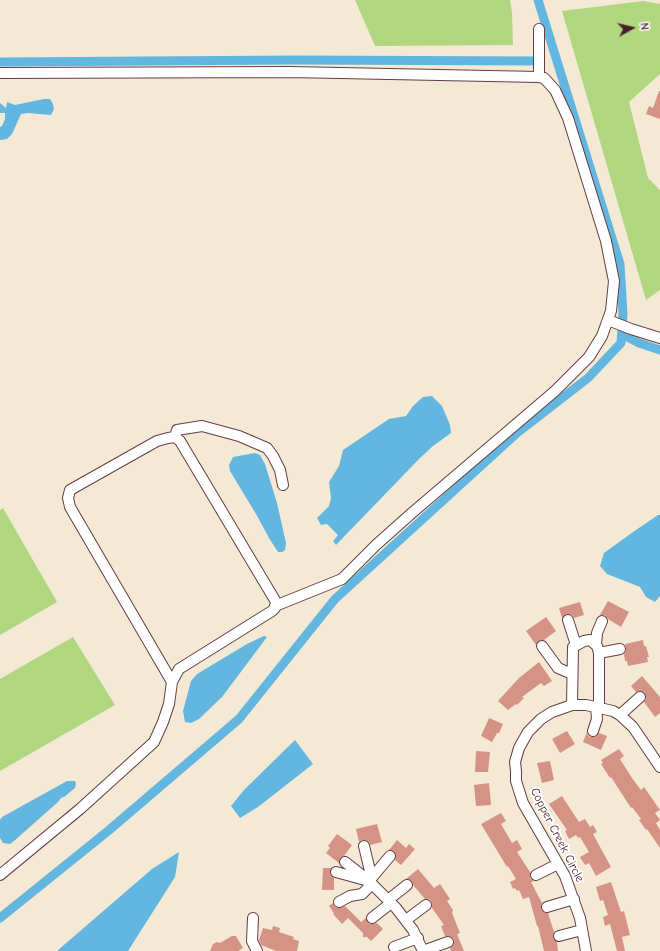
<!DOCTYPE html>
<html>
<head>
<meta charset="utf-8">
<style>
	body { margin:0 }
	#map { position:relative; width:660px; height:951px; overflow:hidden; background:#f4e9d4; font-family:"Comic Neue",sans-serif }
	canvas { display:block }
	.north { position:absolute; left:612px; top:8px; width:40px; height:40px; -webkit-text-stroke:3px #fff; paint-order:stroke; rotate:82deg; font-size:11px; font-weight:700; line-height:16px; text-align:center; color:#4a1f2b }
	.north::after { content:''; display:block; margin:auto; width:14px; height:18px; background:#4a1f2b; clip-path:polygon(50% 0,100% 100%,50% 72%,0 100%) }
</style>
</head>
<body>
<div id="map">
<canvas width="660" height="951"></canvas>
<div class="north">N</div>
</div>
<script>
const c = document.querySelector('canvas').getContext('2d');
c.lineJoin = 'round';
function paint(path, color) { c.fillStyle = color; c.fill(path, 'evenodd'); }
const poly = rows => new Path2D(rows.map(r => 'M' + r).join(''));
function strokePath(path, color, width, dash) { c.strokeStyle = color; c.lineWidth = width; c.lineCap = dash ? 'butt' : 'round'; c.setLineDash(dash || []); c.stroke(path); }
function label(font, color, halo, rows, align = 'center') {
  c.font = font + ' "Comic Neue",sans-serif'; c.lineWidth = 4; c.setLineDash([]); c.textBaseline = 'middle'; c.strokeStyle = halo; c.fillStyle = color; for (const [text, x, y, turn = 0] of rows) {
    c.save(); c.translate(x, y); c.rotate((+turn || 0) * Math.PI / 180); c.textAlign = isNaN(turn) ? turn : align; if (halo) c.strokeText(text, 0, 0); c.fillText(text, 0, 0); c.restore();
  }
}
const green = poly([
	[355,0,510,0,512,12,513,45,375,46],
	[643,1,660,4,660,74,629,102,648,178,660,190,660,290,646,300,562,11],
	[3,508,57,602,0,635,0,510],
	[73,637,115,705,0,771,0,679]
]);
const water = poly([
	[44,99,50,99,53,104,54,109,51,115,28,113,21,114,12,134,7,139,0,140,0,127,2,126,5,119,5,113,0,113,0,103,6,108,7,102,15,105],
	[432,396,442,406,450,425,451,433,433,446,419,459,336,545,333,541,338,535,327,524,321,525,317,518,329,506,331,498,329,482,339,466,343,450,389,419,406,416,413,406,423,397],
	[255,453,260,455,265,464,277,503,286,543,285,550,282,552,278,552,269,538,256,514,230,471,229,465,233,457],
	[658,515,660,515,660,596,655,602,646,597,640,587,607,574,600,566,604,553,633,532],
	[264,636,267,637,222,697,199,719,191,723,185,722,183,711,191,681,197,674,247,644],
	[295,740,313,764,258,807,240,818,231,806,244,790],
	[67,781,75,781,76,784,75,788,64,797,61,798,58,802,14,841,10,844,3,843,0,838,0,820,2,817],
	[179,852,175,877,128,951,57,951,152,869]
]);
const canal = poly([
	[0,62,296,60,533,61],
	[622,334,639,343,660,350],
	[0,918,108,831,239,719,335,599,517,433,588,378,621,343,623,314,620,264,538,0]
]);
const building = poly([
	[659,91,660,91,660,119,646,114,649,106,653,108],
	[608,601,629,612,621,627,608,619,605,615,600,615],
	[580,602,584,615,574,618,572,615,566,614,562,618,559,608],
	[546,617,556,631,544,640,539,641,536,645,526,631],
	[643,640,644,646,646,646,649,657,647,657,648,662,628,666,627,661,625,661,624,654,626,651,625,644],
	[539,662,552,681,544,686,541,683,522,697,524,698,517,705,516,704,508,710,498,701,519,678],
	[642,676,660,697,660,713,655,717,644,702,646,699,645,693,642,691,636,692,631,686],
	[489,718,503,724,499,733,497,733,492,742,481,736],
	[567,731,575,744,560,753,552,739],
	[587,732,588,736,591,737,597,736,599,733,607,736,601,750,583,742],
	[619,749,624,756,620,759,632,778,641,790,644,787,660,810,655,813,660,820,656,823,660,830,660,848,647,829,646,830,639,820,641,819,632,807,631,808,611,777,610,778,601,764,603,763,601,760],
	[476,751,490,752,488,772,475,772],
	[550,761,554,780,542,783,537,763],
	[489,783,491,805,476,806,474,785],
	[562,796,579,822,585,819,590,827,593,825,597,832,593,834,611,867,596,876,589,863,585,865,580,857,589,852,580,837,578,838,576,835,569,839,565,831,567,830,549,804],
	[501,813,506,821,501,824,512,843,517,840,522,849,517,852,530,872,530,878,534,881,531,882,542,903,541,909,543,912,548,913,554,932,553,938,557,942,558,951,544,951,538,926,537,926,529,897,523,899,519,890,517,891,515,888,513,889,510,882,516,879,508,866,507,867,481,824],
	[377,824,382,842,370,845,369,842,365,840,362,840,359,842,356,829],
	[337,834,352,845,344,856,340,858,339,863,326,853,330,848,328,846],
	[397,840,406,848,409,844,415,849,401,865,395,860,396,857,394,851,389,850],
	[323,868,331,868,330,874,334,878,334,890,322,890],
	[418,869,434,888,440,884,450,899,447,901,453,910,452,913,460,933,457,934,464,951,451,951,450,948,453,946,454,939,450,936,445,936,441,926,444,925,432,908,431,901,429,899,425,899,413,885,412,881,406,879],
	[611,882,621,912,624,911,630,935,622,937,625,951,617,951,610,924,605,926,603,917,608,915,603,900,600,901,596,887],
	[333,903,335,907,338,908,345,906,361,922,366,918,369,924,373,924,377,923,383,929,371,941,367,937,363,937,363,933,348,918,342,924,333,914,334,913,329,906],
	[273,926,280,928,279,932,294,937,293,939,299,941,297,951,276,951,261,945,259,940,263,928,272,930],
	[232,936,236,936,243,948,238,951,210,951,213,944,217,942,220,943]
]);
const minor = poly([
	[539,29,539,77],
	[0,73,290,72,539,77,544,78,555,90,568,118,606,241,614,281,611,311,602,336,589,357,555,391,413,512,376,545,342,579,275,606],
	[608,320,631,329,660,338],
	[175,437,177,430,202,426,239,436,267,448,273,456,280,470,283,485],
	[568,620,576,645],
	[596,645,597,633,602,621],
	[542,646,558,668,572,674],
	[599,653,620,649],
	[572,705,573,647,584,641,590,640,597,646,599,653,599,708],
	[620,715,640,697],
	[593,731,597,719,596,707],
	[364,846,370,871,369,881],
	[345,862,369,881,396,908,413,930,423,951],
	[336,872,365,880],
	[0,875,80,809,154,742,163,722,169,704,172,682,179,669,272,611,275,608,276,602,180,441,175,437,168,438,157,441,70,490,68,498,70,507,172,682],
	[536,875,558,864],
	[369,881,390,856],
	[388,900,407,885],
	[339,902,350,896,362,894,372,884],
	[547,907,574,899],
	[253,918,252,941,257,951],
	[372,918,391,903],
	[406,920,426,905],
	[559,936,582,930],
	[394,947,418,938],
	[423,951,448,942],
	[586,951,580,918,565,876,523,803,516,781,516,771,515,762,519,748,528,732,541,719,552,712,572,705,586,705,613,711,620,715,633,727,660,767]
]);
const streetNames = [
	["Copper Creek Circle",557,835,63]
];
paint(green, '#b0d67f');
paint(water, '#63b6df');
strokePath(canal, '#63b6df', 9);
paint(building, '#d59386');
strokePath(minor, '#643d44', 12);
strokePath(minor, '#fff', 10);
label('12px', '#4a1f2b', '#fff', streetNames);
</script>
</body>
</html>
